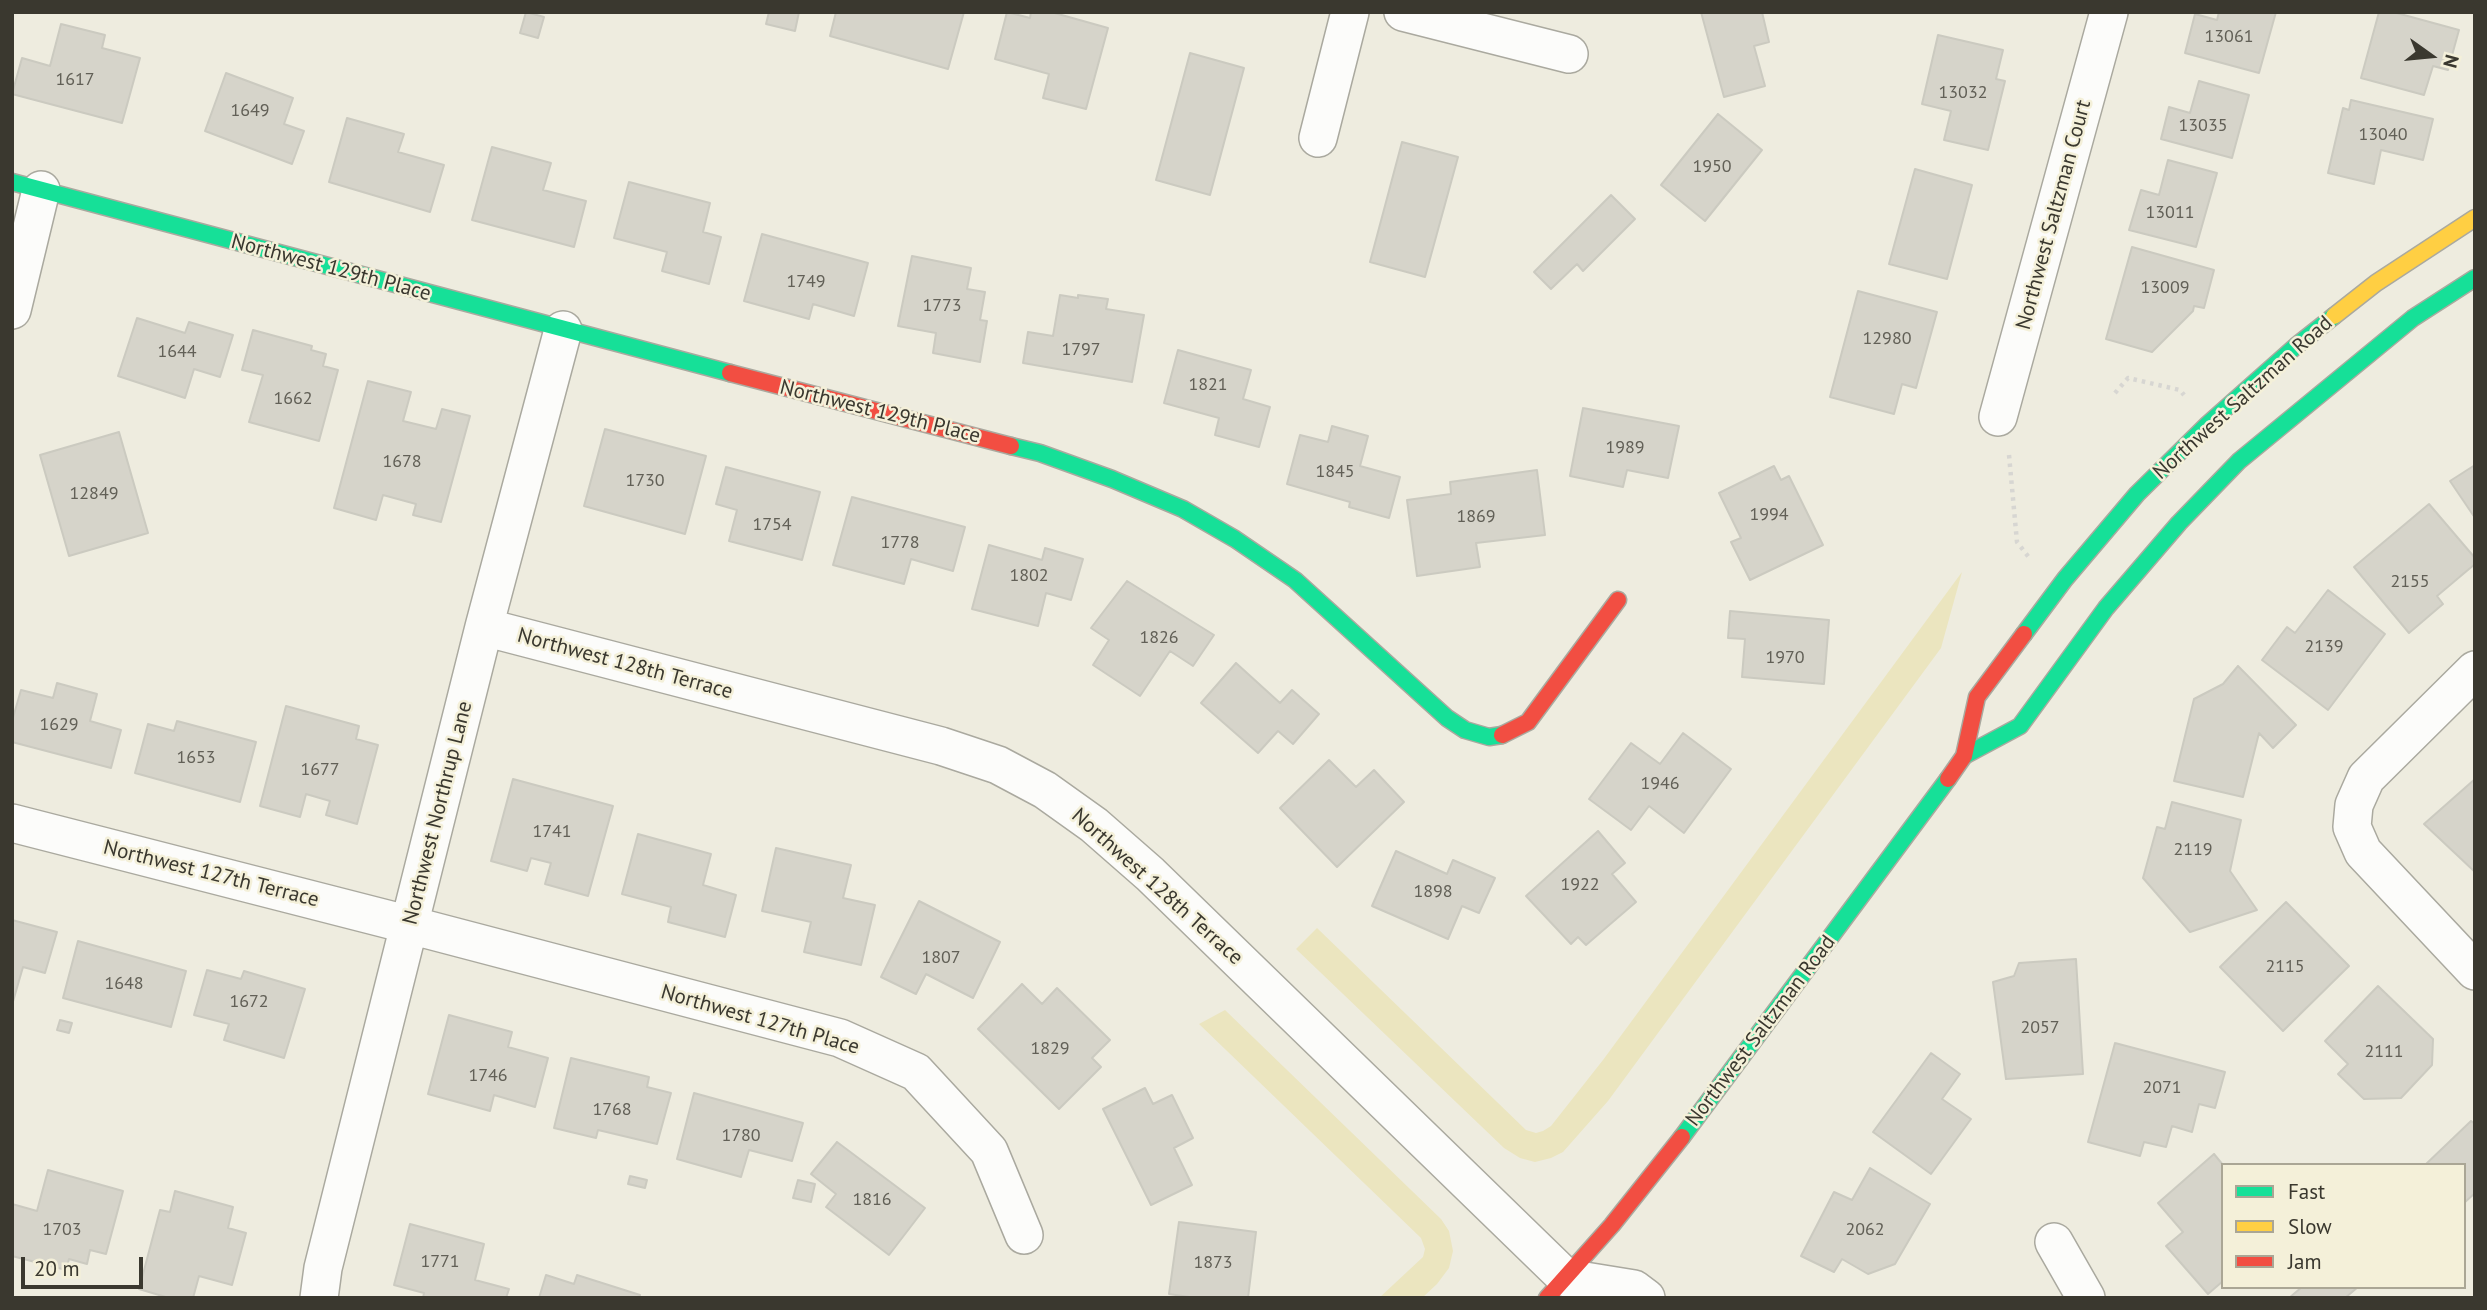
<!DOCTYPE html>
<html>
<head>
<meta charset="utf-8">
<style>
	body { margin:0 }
	#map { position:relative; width:2487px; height:1310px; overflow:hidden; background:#eeecdf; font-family:"PT Sans",sans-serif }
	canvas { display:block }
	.frame { position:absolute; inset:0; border:14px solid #3a382f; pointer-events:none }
	.legend { position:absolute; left:2221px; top:1163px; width:245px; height:126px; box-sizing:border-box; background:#f4f0d9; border:2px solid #aaa695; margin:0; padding:9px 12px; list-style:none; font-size:21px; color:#3a382f }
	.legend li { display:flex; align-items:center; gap:14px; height:35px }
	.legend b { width:35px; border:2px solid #aaa695 }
	.north { position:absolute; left:2396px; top:21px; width:70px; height:70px; -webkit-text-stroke:5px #f4f0d9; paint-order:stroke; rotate:105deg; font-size:19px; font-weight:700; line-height:28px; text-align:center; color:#3a382f }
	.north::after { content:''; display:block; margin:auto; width:24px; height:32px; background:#3a382f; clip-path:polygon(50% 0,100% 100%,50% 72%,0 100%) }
	.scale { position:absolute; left:21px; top:1257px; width:122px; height:32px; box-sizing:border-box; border:4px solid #3a382f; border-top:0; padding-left:9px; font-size:21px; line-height:24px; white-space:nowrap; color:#3a382f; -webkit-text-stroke:5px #f4f0d9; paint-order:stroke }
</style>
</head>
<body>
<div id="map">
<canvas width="2487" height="1310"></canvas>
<div class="frame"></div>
<ul class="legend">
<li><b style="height:9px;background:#16e098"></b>Fast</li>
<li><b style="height:9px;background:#ffcf43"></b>Slow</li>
<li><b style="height:9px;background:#f24e42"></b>Jam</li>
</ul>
<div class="north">N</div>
<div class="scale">20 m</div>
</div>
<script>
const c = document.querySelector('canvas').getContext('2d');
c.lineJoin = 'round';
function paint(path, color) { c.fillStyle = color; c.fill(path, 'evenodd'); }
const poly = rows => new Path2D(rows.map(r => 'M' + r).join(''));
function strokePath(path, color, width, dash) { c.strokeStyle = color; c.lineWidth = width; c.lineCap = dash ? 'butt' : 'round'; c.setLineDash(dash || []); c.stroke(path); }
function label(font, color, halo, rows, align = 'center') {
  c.font = font + ' "PT Sans",sans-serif'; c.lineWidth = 5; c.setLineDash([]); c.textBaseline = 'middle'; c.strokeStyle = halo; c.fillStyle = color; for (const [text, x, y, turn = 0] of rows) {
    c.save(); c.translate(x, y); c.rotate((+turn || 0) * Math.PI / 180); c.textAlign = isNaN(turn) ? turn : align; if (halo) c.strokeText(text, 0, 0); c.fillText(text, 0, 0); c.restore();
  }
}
const green = poly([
	[1962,572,1941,648,1608,1101,1563,1152,1551,1158,1535,1162,1520,1158,1504,1148,1296,949,1317,928,1526,1130,1536,1133,1543,1131,1551,1126,1603,1060],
	[1225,1010,1441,1219,1449,1231,1453,1251,1449,1268,1437,1284,1422,1298,1379,1298,1423,1257,1425,1249,1421,1238,1199,1024]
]);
const building = poly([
	[526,12,544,17,538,38,520,33,526,12],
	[769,12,799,12,795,31,766,24,769,12],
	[836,12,964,12,948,69,830,36,836,12],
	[1007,12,1030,18,1031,12,1051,12,1108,28,1086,109,1043,98,1049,74,995,59,1007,12],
	[1701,12,1762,12,1769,42,1754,46,1765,86,1724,97,1701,12],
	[2219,12,2276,12,2259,73,2185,53,2195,14,2217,20,2219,12],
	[2379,12,2393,12,2459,30,2448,70,2433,66,2424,95,2361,78,2379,12],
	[61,24,105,35,102,48,140,58,122,123,12,94,22,58,50,66,61,24],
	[1938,35,2003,50,1996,79,2005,81,1988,150,1944,140,1951,111,1922,104,1938,35],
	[1190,53,1244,68,1210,195,1156,180,1190,53],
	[226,73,293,98,284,124,304,131,292,164,205,131,226,73],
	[2199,81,2249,95,2232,158,2161,139,2169,107,2190,113,2199,81],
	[2351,100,2433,119,2423,160,2381,150,2374,184,2328,173,2343,108,2349,110,2351,100],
	[1718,114,1762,150,1705,221,1661,185,1718,114],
	[347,118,404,134,398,152,444,165,430,212,329,182,347,118],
	[1402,142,1458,157,1425,277,1370,262,1402,142],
	[492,147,551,163,543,190,586,201,574,247,472,220,492,147],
	[2168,160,2217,173,2196,247,2129,230,2141,190,2159,195,2168,160],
	[1915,169,1972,185,1947,279,1889,264,1915,169],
	[629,182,710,203,703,232,721,237,709,284,662,271,667,252,614,238,629,182],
	[1611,195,1635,219,1583,271,1577,264,1551,289,1534,272,1611,195],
	[762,234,868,263,854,316,813,304,809,319,744,301,762,234],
	[2132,247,2214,270,2204,308,2194,306,2193,311,2152,352,2106,339,2132,247],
	[912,256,971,268,967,289,985,292,980,320,987,321,980,362,933,353,936,333,898,326,912,256],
	[1858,291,1937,312,1916,388,1902,384,1894,414,1830,397,1858,291],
	[1060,295,1078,298,1078,295,1108,299,1106,309,1144,315,1132,382,1023,363,1028,332,1053,336,1060,295],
	[137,318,185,333,189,322,233,335,220,377,194,369,185,398,118,376,137,318],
	[253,330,312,346,311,350,326,354,323,366,338,370,319,441,249,422,263,375,242,370,253,330],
	[1178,350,1251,370,1243,399,1270,407,1259,447,1215,435,1219,418,1164,403,1178,350],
	[368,381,411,392,403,421,436,429,442,409,470,416,441,522,413,515,416,504,383,495,376,520,334,508,368,381],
	[1583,408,1679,426,1668,478,1627,470,1623,487,1570,476,1583,408],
	[1332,426,1368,436,1360,466,1400,477,1389,518,1349,507,1350,502,1287,484,1300,435,1328,442,1332,426],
	[605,429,706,456,685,534,584,506,605,429],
	[119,432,148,533,69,556,40,455,119,432],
	[2475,465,2475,518,2450,481,2475,465],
	[1774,466,1781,480,1789,476,1823,545,1750,580,1731,542,1741,538,1719,493,1774,466],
	[726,467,820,492,802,560,729,541,737,510,716,504,726,467],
	[1537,470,1545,535,1476,543,1480,567,1417,576,1407,500,1451,494,1450,482,1537,470],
	[852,497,965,527,953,571,911,559,904,584,833,565,852,497],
	[2429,504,2475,558,2475,564,2437,596,2443,604,2409,633,2354,567,2429,504],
	[989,545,1042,560,1045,548,1083,559,1071,600,1046,593,1038,626,972,609,989,545],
	[1127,581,1214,635,1193,666,1170,651,1140,696,1093,665,1109,640,1091,628,1127,581],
	[2328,590,2385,634,2328,710,2262,660,2287,627,2295,633,2328,590],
	[1730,611,1829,620,1824,684,1742,677,1745,639,1728,638,1730,611],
	[1236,663,1280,703,1292,690,1319,714,1293,744,1278,731,1258,753,1201,703,1236,663],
	[2238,666,2296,725,2273,748,2259,733,2243,797,2174,781,2194,699,2223,684,2238,666],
	[57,683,97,694,90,721,121,730,111,768,12,742,12,721,21,690,53,698,57,683],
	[286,706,359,726,356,739,378,745,357,824,326,815,330,801,306,794,300,817,260,806,286,706],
	[177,721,256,742,240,802,135,773,148,724,174,731,177,721],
	[1683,733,1731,769,1684,833,1649,806,1631,830,1589,799,1631,743,1660,764,1683,733],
	[1329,760,1356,787,1374,770,1404,802,1337,867,1280,808,1329,760],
	[513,779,613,806,588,896,545,884,551,863,531,858,527,871,491,861,513,779],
	[2475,779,2475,872,2424,824,2475,779],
	[2172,802,2241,820,2230,871,2257,910,2190,932,2143,878,2157,827,2165,829,2172,802],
	[1598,831,1625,863,1612,874,1636,902,1586,945,1578,937,1571,944,1526,896,1598,831],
	[638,834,711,854,703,885,736,895,725,937,668,922,671,907,622,894,638,834],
	[776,848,851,865,843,898,875,905,861,965,804,952,811,922,762,911,776,848],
	[1396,851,1447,874,1453,860,1495,878,1479,913,1462,906,1448,939,1372,906,1396,851],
	[919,901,1000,942,973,998,926,974,916,994,881,977,919,901],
	[2286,902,2349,966,2283,1031,2220,967,2286,902],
	[12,920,57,932,45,973,23,967,12,1005,12,920],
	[78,941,186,971,171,1027,63,998,78,941],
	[2076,959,2083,1074,2006,1079,1993,982,2014,976,2019,963,2076,959],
	[207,970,241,979,244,971,305,989,284,1058,224,1040,229,1024,194,1015,207,970],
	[1022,984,1042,1004,1057,988,1110,1040,1092,1058,1101,1067,1059,1109,978,1029,1022,984],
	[2378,986,2433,1039,2432,1065,2401,1098,2364,1099,2338,1074,2348,1064,2325,1041,2378,986],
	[449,1015,512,1032,508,1047,548,1058,535,1107,494,1095,490,1111,428,1094,449,1015],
	[60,1020,72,1023,69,1033,57,1030,60,1020],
	[2115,1043,2225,1072,2215,1108,2199,1104,2192,1132,2172,1126,2166,1147,2144,1142,2140,1156,2088,1142,2115,1043],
	[1931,1053,1960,1074,1942,1099,1971,1119,1931,1174,1873,1132,1931,1053],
	[571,1058,649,1077,647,1087,671,1093,657,1144,598,1130,596,1138,554,1128,571,1058],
	[1145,1088,1153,1104,1172,1095,1193,1138,1174,1148,1192,1185,1151,1205,1103,1109,1145,1088],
	[694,1093,803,1123,792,1161,749,1150,741,1177,677,1159,694,1093],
	[2471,1121,2475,1124,2475,1193,2464,1203,2464,1165,2425,1165,2471,1121],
	[837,1142,925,1208,889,1255,826,1207,836,1194,811,1174,837,1142],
	[2214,1154,2223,1165,2223,1281,2208,1294,2166,1246,2183,1232,2158,1203,2214,1154],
	[1870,1168,1930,1204,1895,1264,1868,1274,1842,1259,1834,1272,1801,1256,1834,1192,1852,1200,1870,1168],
	[48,1170,123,1191,106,1254,90,1250,87,1264,69,1259,66,1270,12,1256,12,1204,37,1211,48,1170],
	[630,1176,647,1180,645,1188,628,1184,630,1176],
	[798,1180,815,1184,811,1202,793,1198,798,1180],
	[175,1191,233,1207,228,1228,246,1233,232,1285,199,1276,193,1298,169,1298,139,1289,160,1210,170,1212,175,1191],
	[1179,1222,1256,1232,1248,1298,1196,1298,1169,1294,1179,1222],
	[410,1224,484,1244,475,1280,509,1289,506,1298,423,1298,424,1293,394,1285,410,1224],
	[546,1275,574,1284,577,1275,640,1295,639,1298,539,1298,546,1275],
	[2302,1287,2358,1287,2345,1298,2289,1298,2302,1287]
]);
const path = poly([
	[2115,393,2128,378,2180,390,2184,395],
	[2009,455,2017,542,2031,560]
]);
const street = poly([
	[1403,12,1569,54],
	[1318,138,1350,12],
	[12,310,41,190],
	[1998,417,2109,12],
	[484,627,941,746,998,765,1045,790,1094,825,1150,874,1566,1278,1634,1289,1646,1298],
	[2475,670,2366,778,2354,805,2352,827,2363,852,2475,971],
	[12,823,410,925,840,1038,916,1072,989,1151,1024,1235],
	[2054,1242,2086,1298],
	[319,1298,323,1268,484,627,563,330]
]);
const fast = poly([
	[12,182,730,373],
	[1011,446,1040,453,1112,479,1183,509,1235,539,1295,580,1447,718,1465,730,1489,737,1502,735],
	[2024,634,2065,579,2137,494,2208,424,2296,346,2334,316],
	[1964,756,2020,726,2106,608,2179,523,2239,461,2413,318,2475,278],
	[1682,1137,1948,779]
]);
const slow = poly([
	[2334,316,2376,283,2475,218]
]);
const jam = poly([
	[730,373,1011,446],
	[1502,735,1528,722,1618,600],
	[1948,779,1964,756,1977,697,2024,634],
	[1547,1298,1612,1225,1682,1137]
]);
const numberNames = [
	["13061",2229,37],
	["1617",75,80],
	["13032",1963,93],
	["1649",250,111],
	["13035",2203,126],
	["13040",2383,135],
	["1950",1712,167],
	["13011",2170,213],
	["1749",806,282],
	["13009",2165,288],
	["1773",942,306],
	["12980",1887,339],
	["1797",1081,350],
	["1644",177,352],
	["1821",1208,385],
	["1662",293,399],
	["1989",1625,448],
	["1678",402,462],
	["1845",1335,472],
	["1730",645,481],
	["12849",94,494],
	["1994",1769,515],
	["1869",1476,517],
	["1754",772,525],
	["1778",900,543],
	["1802",1029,576],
	["2155",2410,582],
	["1826",1159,638],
	["2139",2324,647],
	["1970",1785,658],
	["1629",59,725],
	["1653",196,758],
	["1677",320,770],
	["1946",1660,784],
	["1741",552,832],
	["2119",2193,850],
	["1922",1580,885],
	["1898",1433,892],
	["1807",941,958],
	["2115",2285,967],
	["1648",124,984],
	["1672",249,1002],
	["2057",2040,1028],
	["1829",1050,1049],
	["2111",2384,1052],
	["1746",488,1076],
	["2071",2162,1088],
	["1768",612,1110],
	["1780",741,1136],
	["1816",872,1200],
	["1703",62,1230],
	["2062",1865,1230],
	["1771",440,1262],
	["1873",1213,1263]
];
const streetNames = [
	["Northwest Saltzman Court",2054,215,-75],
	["Northwest 129th Place",331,268,15],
	["Northwest Saltzman Road",2243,398,-42],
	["Northwest 129th Place",880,412,14],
	["Northwest 128th Terrace",625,664,15],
	["Northwest Northrup Lane",438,813,-76],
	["Northwest 127th Terrace",211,874,14],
	["Northwest 128th Terrace",1157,887,42],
	["Northwest 127th Place",760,1020,16],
	["Northwest Saltzman Road",1761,1031,-53]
];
paint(green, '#ebe5bf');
paint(building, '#d6d4ca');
strokePath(building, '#cbcac0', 2);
strokePath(street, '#aaa99f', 40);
strokePath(fast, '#aaa99f', 19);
strokePath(slow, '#aaa99f', 19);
strokePath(jam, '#aaa99f', 19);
strokePath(path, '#d7d6d2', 4.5, [3.5, 5]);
strokePath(street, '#fcfcfa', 37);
strokePath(fast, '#16e098', 16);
strokePath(slow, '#ffcf43', 16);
strokePath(jam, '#f24e42', 16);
label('18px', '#626057', null, numberNames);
label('21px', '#3a382f', '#f4f0d9', streetNames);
</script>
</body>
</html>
